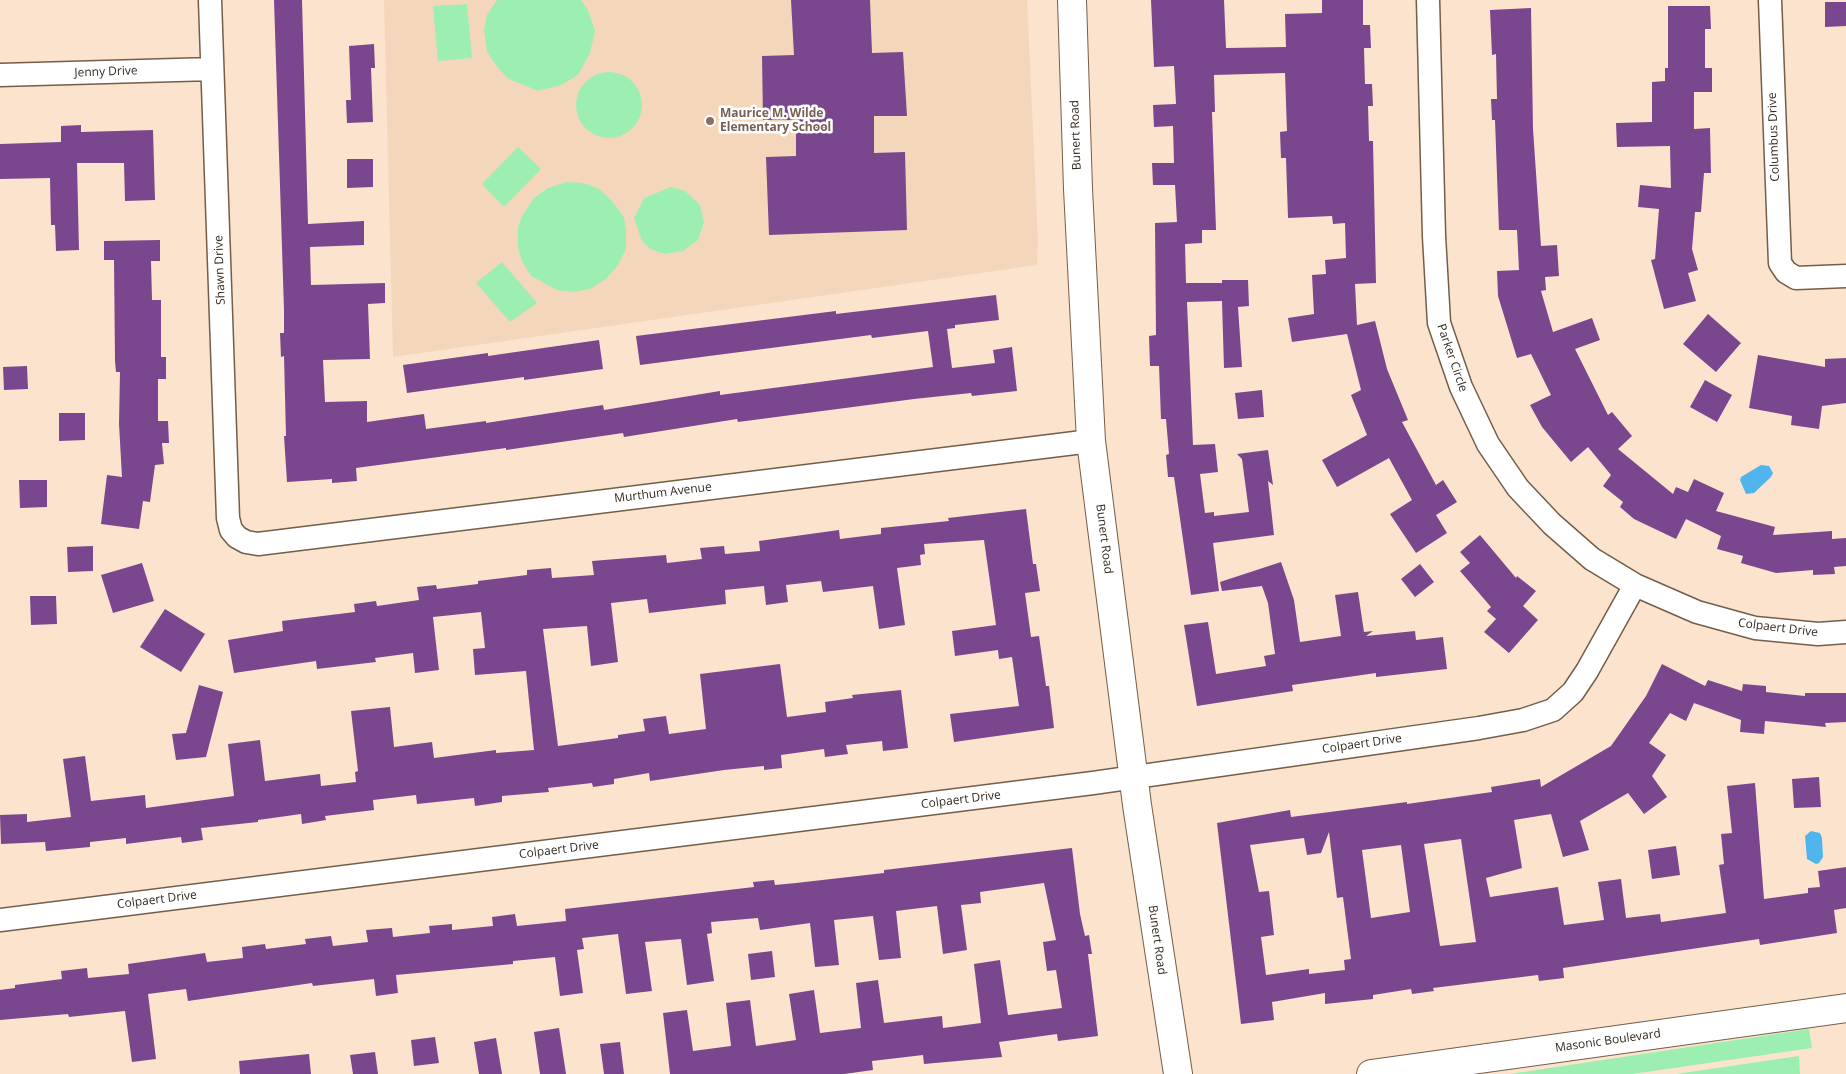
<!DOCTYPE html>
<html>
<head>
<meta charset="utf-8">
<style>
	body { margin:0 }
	canvas { display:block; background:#fbe3cd }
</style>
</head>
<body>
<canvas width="1846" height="1074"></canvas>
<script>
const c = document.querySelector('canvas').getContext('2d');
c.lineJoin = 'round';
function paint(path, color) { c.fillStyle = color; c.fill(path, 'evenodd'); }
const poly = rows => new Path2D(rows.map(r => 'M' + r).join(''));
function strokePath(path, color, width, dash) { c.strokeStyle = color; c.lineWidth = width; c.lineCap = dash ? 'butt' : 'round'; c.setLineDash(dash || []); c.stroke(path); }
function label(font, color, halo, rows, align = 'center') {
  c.font = font + ' "Open Sans",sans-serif'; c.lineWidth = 5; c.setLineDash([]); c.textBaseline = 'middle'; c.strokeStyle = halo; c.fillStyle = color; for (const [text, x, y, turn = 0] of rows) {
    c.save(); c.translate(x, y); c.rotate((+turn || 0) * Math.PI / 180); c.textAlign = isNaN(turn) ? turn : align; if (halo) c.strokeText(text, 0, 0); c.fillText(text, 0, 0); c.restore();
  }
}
const built = poly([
	[384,0,1027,0,1038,242,1037,265,393,357]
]);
const green = poly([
	[497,0,581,0,588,10,595,31,590,53,578,75,561,85,538,91,509,79,498,68,487,52,484,30,487,15],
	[467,4,472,58,438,61,433,6],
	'576 105a33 33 0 1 1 66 0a33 33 0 1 1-66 0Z',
	[518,147,541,169,504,207,482,184],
	[567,182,582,183,598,188,612,201,624,217,626,231,626,249,618,265,606,279,590,289,574,292,557,290,531,276,522,261,518,247,518,228,522,216,534,198,548,188],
	[671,187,685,191,700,205,704,222,698,240,683,251,665,254,650,249,642,241,634,218,644,198],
	[502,262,537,303,510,322,476,283],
	[1809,1029,1812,1048,1632,1074,1510,1074],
	[1799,1056,1800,1074,1676,1074]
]);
const water = poly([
	[1761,465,1769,466,1773,473,1771,477,1754,493,1746,494,1740,480,1741,477],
	[1811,831,1820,833,1822,838,1823,857,1819,863,1816,864,1807,859,1805,836]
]);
const building = poly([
	[274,0,302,0,308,224,364,221,364,245,310,247,311,285,385,283,385,303,368,304,370,359,323,360,325,402,367,401,367,422,424,414,426,429,486,421,486,423,603,405,604,410,720,391,720,395,933,367,928,331,872,338,871,335,640,365,636,336,836,311,836,314,996,295,999,320,955,325,955,328,947,329,952,368,995,363,993,350,1012,347,1017,391,972,396,971,393,914,399,738,422,737,419,624,437,623,433,506,450,506,448,356,468,357,481,332,483,332,479,287,482,284,436,286,436,284,356,281,357,280,333,284,333,284,310],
	[791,0,870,0,872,53,903,52,907,116,874,116,874,153,905,152,907,230,769,235,766,157,796,156,796,120,763,120,762,56,794,55],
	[1151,0,1224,0,1226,48,1286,47,1285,14,1322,13,1322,0,1363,0,1363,25,1370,25,1371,48,1364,48,1365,84,1372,84,1373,106,1368,106,1369,141,1373,141,1376,283,1355,284,1357,325,1375,321,1387,369,1408,420,1402,422,1436,485,1443,480,1457,502,1436,515,1447,533,1416,553,1390,514,1412,500,1389,458,1337,487,1322,460,1367,435,1351,395,1361,390,1347,334,1292,342,1288,318,1314,314,1312,275,1326,274,1325,260,1346,258,1345,223,1333,224,1332,216,1288,218,1286,158,1281,158,1280,132,1287,131,1285,73,1214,75,1215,112,1212,112,1216,230,1202,230,1202,243,1185,244,1186,283,1222,283,1222,280,1248,280,1249,306,1238,307,1242,367,1224,368,1222,301,1187,302,1193,445,1215,444,1218,472,1200,474,1205,513,1214,512,1214,516,1249,512,1242,459,1237,454,1268,450,1273,485,1268,481,1274,535,1213,543,1219,591,1191,595,1174,477,1168,477,1166,455,1169,454,1166,419,1161,419,1159,366,1150,366,1149,336,1156,335,1155,223,1177,222,1175,185,1153,185,1152,163,1174,163,1173,126,1154,127,1153,105,1176,104,1174,66,1154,67],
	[1825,2,1846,2,1846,26,1825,27],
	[1668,6,1710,6,1711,29,1705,29,1705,68,1712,68,1712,92,1694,92,1694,129,1710,128,1711,173,1704,173,1701,212,1695,212,1692,249,1698,270,1688,273,1696,301,1664,309,1651,260,1655,259,1659,209,1638,207,1640,185,1671,188,1670,146,1617,147,1616,123,1652,122,1652,82,1665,81,1665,68,1668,68],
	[1531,8,1533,129,1541,246,1557,245,1559,276,1545,277,1546,290,1541,291,1553,332,1592,318,1600,340,1575,349,1608,415,1612,412,1632,436,1618,449,1673,494,1676,487,1688,492,1694,479,1724,493,1716,511,1775,527,1773,535,1832,531,1832,539,1846,538,1846,566,1834,567,1835,574,1813,575,1813,570,1776,573,1741,563,1743,556,1717,549,1721,536,1686,519,1676,539,1634,519,1620,507,1623,502,1603,486,1611,475,1588,447,1571,462,1542,427,1530,405,1551,395,1531,354,1517,358,1498,296,1497,271,1519,270,1517,230,1499,230,1495,120,1492,120,1491,99,1497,99,1496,54,1492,55,1490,10],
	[374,44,375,68,371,68,373,122,347,123,346,100,351,100,349,46],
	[81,125,81,132,153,130,155,200,125,201,124,163,77,163,79,250,56,251,55,225,51,225,50,178,0,179,0,144,61,142,61,126],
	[347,159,373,159,373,187,347,188],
	[160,240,160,261,151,261,152,300,161,300,161,357,166,357,166,379,158,379,158,421,168,421,169,443,162,443,164,464,155,465,150,502,143,501,139,529,101,524,107,475,122,477,119,424,120,372,116,372,115,361,114,260,104,260,104,241],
	[1708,314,1741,343,1716,372,1683,344],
	[599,340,603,369,524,380,524,377,407,393,403,365,488,353,488,356],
	[1758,355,1825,367,1825,359,1846,358,1846,403,1822,406,1819,429,1791,425,1792,416,1749,408],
	[27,366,28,389,4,390,3,367],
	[1705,380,1732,395,1717,422,1690,407],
	[1262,390,1264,417,1238,419,1235,393],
	[59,413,85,413,85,440,59,441],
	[19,480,47,480,47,507,20,508],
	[1026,509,1033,564,1036,564,1040,591,1025,593,1031,637,1039,636,1046,686,1049,686,1054,728,954,742,950,714,1019,706,1012,657,999,659,998,650,955,656,952,631,996,625,984,540,924,544,925,554,920,555,921,565,897,568,905,625,879,629,873,586,823,592,821,581,786,585,788,602,766,605,764,586,725,590,726,604,649,613,647,599,611,603,618,662,591,666,587,626,543,629,558,746,618,738,618,735,645,731,643,719,666,716,669,734,706,729,700,674,780,664,787,717,826,712,825,702,853,698,852,695,901,690,908,748,883,751,882,741,846,745,848,754,825,757,824,749,781,755,782,768,764,770,764,766,724,770,650,781,649,773,614,779,614,784,593,787,592,783,548,788,549,792,502,796,502,802,475,806,474,798,417,804,416,795,373,800,374,810,325,816,326,820,302,824,301,814,258,820,258,822,201,828,203,840,182,843,181,837,126,844,126,838,90,842,90,847,46,851,45,842,1,844,0,815,27,814,27,822,71,817,63,759,85,756,91,801,145,795,146,808,234,796,228,744,260,740,265,781,320,774,321,786,356,782,355,772,358,771,351,711,390,707,394,747,432,742,434,758,496,750,496,753,534,750,526,671,475,675,473,649,485,648,481,612,433,617,439,670,415,673,413,653,375,658,376,662,317,669,316,661,234,673,228,640,283,631,282,621,355,612,354,604,376,601,377,606,419,600,417,587,436,585,437,589,478,584,478,581,527,575,527,570,551,568,552,578,594,575,592,561,666,555,667,563,702,559,700,548,724,546,725,554,760,551,759,541,839,530,840,539,881,534,881,528,949,521,948,518],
	[1480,535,1516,578,1517,576,1536,591,1523,606,1538,620,1509,653,1484,632,1496,619,1487,611,1491,607,1460,571,1470,563,1460,552],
	[93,546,93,571,68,572,67,547],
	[1281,562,1294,600,1300,642,1341,636,1335,595,1358,592,1364,632,1373,631,1366,636,1415,631,1416,640,1443,637,1447,669,1376,677,1376,673,1292,685,1293,691,1197,706,1184,625,1208,622,1216,674,1266,666,1264,656,1275,654,1268,603,1262,586,1222,591,1220,582],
	[142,563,154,601,113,613,101,575],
	[1420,564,1434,582,1415,597,1401,579],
	[30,596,56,596,57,624,31,625],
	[165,609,205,634,181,672,140,647],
	[1662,664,1705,686,1708,680,1742,691,1743,684,1766,686,1766,692,1805,696,1805,693,1846,693,1846,722,1825,723,1826,727,1765,721,1764,734,1740,732,1741,720,1694,703,1686,721,1670,713,1649,743,1666,755,1652,776,1667,797,1644,814,1628,793,1580,821,1589,850,1563,857,1551,814,1514,820,1522,868,1486,878,1490,897,1558,887,1564,925,1604,920,1598,882,1621,879,1626,918,1660,914,1661,922,1726,913,1719,865,1724,864,1721,834,1732,833,1727,786,1755,783,1764,899,1808,893,1808,888,1820,887,1818,871,1846,867,1846,908,1834,910,1837,933,1760,945,1759,939,1563,968,1564,978,1539,981,1538,975,1433,988,1434,991,1412,994,1411,989,1373,995,1373,999,1325,1004,1325,993,1272,1002,1274,1020,1241,1024,1217,823,1290,810,1291,817,1407,802,1407,804,1492,792,1491,787,1540,779,1541,787,1611,746,1646,696],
	[1329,832,1337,898,1343,897,1351,959,1344,960,1345,970,1309,974,1309,969,1266,975,1261,937,1274,935,1269,891,1259,892,1250,845,1304,838,1307,855,1321,853],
	[1461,839,1476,942,1440,946,1424,844],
	[1401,845,1410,912,1371,918,1362,850],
	[199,685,223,692,206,757,176,760,172,734,186,733],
	[1819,777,1821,807,1794,808,1792,779],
	[1676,846,1680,875,1652,879,1648,850],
	[1072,848,1080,914,1085,936,1089,935,1092,954,1088,954,1098,1036,1058,1041,1057,1034,999,1042,1002,1057,924,1064,923,1055,872,1061,873,1070,844,1074,670,1074,663,1013,687,1010,693,1051,731,1046,726,1003,750,1000,756,1046,796,1040,789,994,814,990,820,1033,861,1028,856,983,878,980,884,1023,942,1016,943,1028,981,1023,974,964,1000,960,1008,1015,1062,1008,1056,970,1047,971,1043,942,1056,940,1044,883,980,892,981,903,961,905,967,950,943,954,937,906,896,911,901,958,879,960,873,916,834,920,839,965,815,967,810,923,760,930,758,918,711,922,712,933,707,934,714,981,687,985,681,939,645,942,652,991,626,994,618,934,582,938,584,949,577,950,583,993,560,996,555,957,513,961,513,964,396,975,398,993,376,996,374,979,313,986,312,983,188,1001,186,989,148,994,156,1059,132,1062,125,1011,69,1017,68,1014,0,1020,0,990,15,988,15,985,62,979,61,971,87,968,88,978,129,974,128,964,205,953,207,962,243,958,242,947,265,944,266,949,306,944,305,939,331,936,333,946,368,942,366,930,392,928,393,937,430,933,429,926,452,924,452,930,493,926,492,917,515,914,517,926,566,921,565,909,754,887,753,882,774,880,775,885,796,883,884,873,884,870],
	[772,951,775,977,751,980,748,954],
	[559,1028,566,1074,540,1074,534,1032],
	[435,1037,439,1063,414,1066,411,1040],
	[496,1038,502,1074,479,1074,474,1042],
	[620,1042,624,1074,604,1074,600,1044],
	[375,1052,378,1074,353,1074,350,1055],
	[309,1054,311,1074,240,1074,239,1061]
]);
const minor = poly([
	[210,0,228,518,231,530,237,537,246,542,258,544,1091,441],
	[1428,0,1434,236,1439,323,1461,387,1488,444,1518,488,1552,524,1592,559,1635,585,1697,612,1755,628,1818,634,1846,632],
	[1770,0,1780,263,1786,272,1796,278,1846,276],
	[0,75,212,69],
	[0,920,1093,783,1479,728,1523,720,1553,710,1573,692,1587,671,1635,585]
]);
const tertiary = poly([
	[1072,0,1078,189,1091,441,1137,805,1178,1074],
	[1371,1074,1846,1008]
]);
const markers = [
	[710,121,5,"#8d6e63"]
];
const streetNames = [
	["Jenny Drive",106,72,-2],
	["Bunert Road",1076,135,-92],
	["Columbus Drive",1774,137,-92],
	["Shawn Drive",220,270,-92],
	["Parker Circle",1452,358,71],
	["Murthum Avenue",663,493,-7],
	["Bunert Road",1104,539,83],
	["Colpaert Drive",1778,628,7],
	["Colpaert Drive",1362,744,-8],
	["Colpaert Drive",961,800,-7],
	["Colpaert Drive",559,850,-7],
	["Colpaert Drive",157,900,-7],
	["Bunert Road",1157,940,82],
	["Masonic Boulevard",1608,1041,-8]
];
const educationNames = [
	["Maurice M. Wilde",720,114],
	["Elementary School",720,128]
];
paint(built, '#f4d7bb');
paint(green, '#9defb1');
paint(water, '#50b5ec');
paint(building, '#7a478e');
strokePath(minor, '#735e4a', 25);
strokePath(tertiary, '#735e4a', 30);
strokePath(minor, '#fff', 22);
strokePath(tertiary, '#fff', 28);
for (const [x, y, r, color] of markers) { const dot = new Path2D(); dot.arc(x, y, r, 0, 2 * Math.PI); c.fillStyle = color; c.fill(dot); strokePath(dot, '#fff', 2); }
label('12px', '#332a21', '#fff', streetNames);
label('bold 12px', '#785e54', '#fff', educationNames, 'left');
</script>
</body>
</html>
